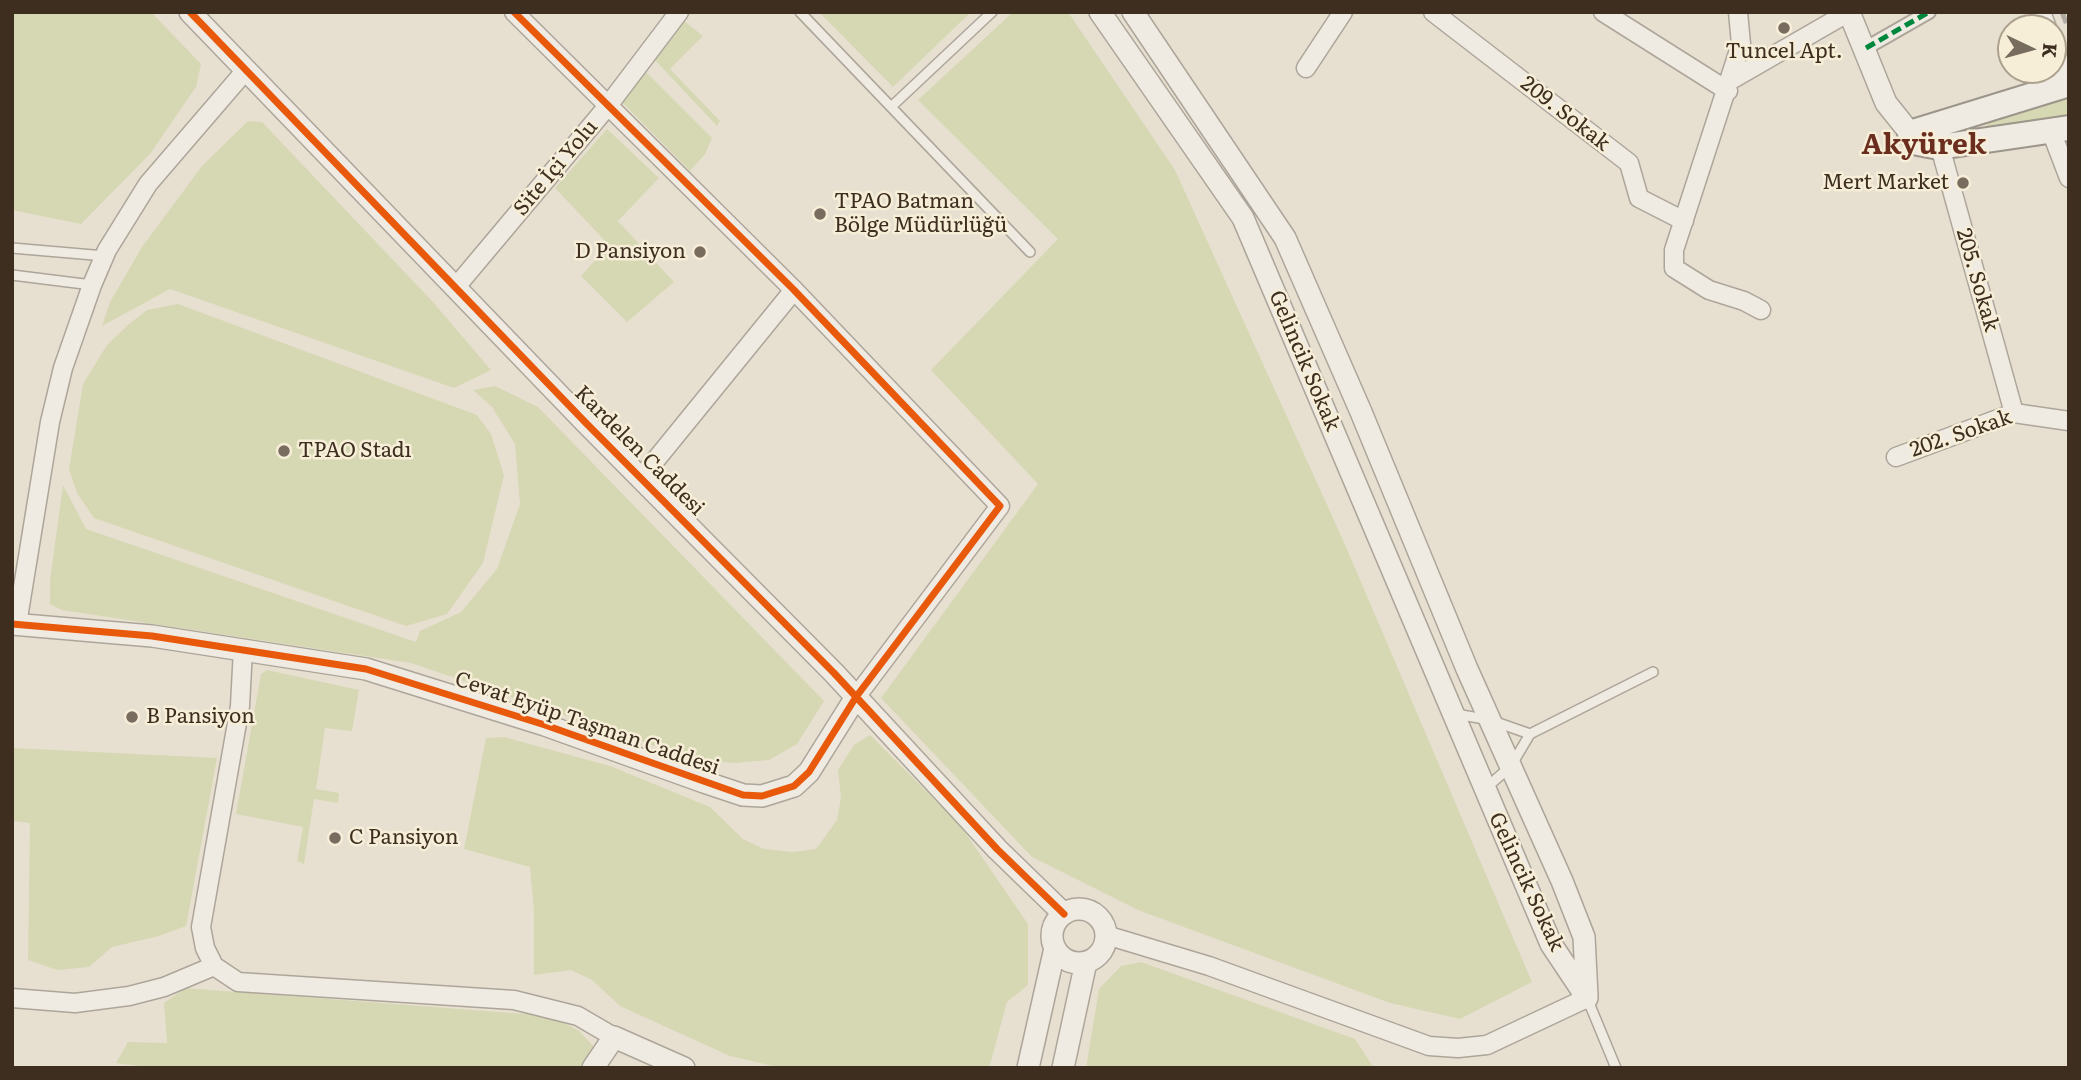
<!DOCTYPE html>
<html>
<head>
<meta charset="utf-8">
<style>
	body { margin:0 }
	#map { position:relative; width:2081px; height:1080px; overflow:hidden; background:#e7e0d1; font-family:Literata,serif }
	canvas { display:block }
	.frame { position:absolute; inset:0; border:14px solid #3d2e20; pointer-events:none }
	.north { position:absolute; left:1997px; top:14px; width:70px; height:70px; box-sizing:border-box; background:#f7eed8; border:2px solid #ada18e; border-radius:50%; rotate:95deg; font-size:19px; font-weight:700; line-height:28px; text-align:center; color:#3d2e20 }
	.north::after { content:''; display:block; margin:auto; width:24px; height:32px; background:#786c5e; clip-path:polygon(50% 0,100% 100%,50% 72%,0 100%) }
</style>
</head>
<body>
<div id="map">
<canvas width="2081" height="1080"></canvas>
<div class="frame"></div>
<div class="north">K</div>
</div>
<script>
const c = document.querySelector('canvas').getContext('2d');
c.lineJoin = 'round';
function paint(path, color) { c.fillStyle = color; c.fill(path, 'evenodd'); }
const poly = rows => new Path2D(rows.map(r => 'M' + r).join(''));
function strokePath(path, color, width, dash) { c.strokeStyle = color; c.lineWidth = width; c.lineCap = dash ? 'butt' : 'round'; c.setLineDash(dash || []); c.stroke(path); }
function label(font, color, halo, rows, align = 'center') {
  c.font = font + ' Literata,serif'; c.lineWidth = 5; c.setLineDash([]); c.textBaseline = 'middle'; c.strokeStyle = halo; c.fillStyle = color; for (const [text, x, y, turn = 0] of rows) {
    c.save(); c.translate(x, y); c.rotate((+turn || 0) * Math.PI / 180); c.textAlign = isNaN(turn) ? turn : align; if (halo) c.strokeText(text, 0, 0); c.fillText(text, 0, 0); c.restore();
  }
}
const green = poly([
	[12,12,151,12,201,64,196,87,150,154,81,224,12,210],
	[819,12,971,12,893,87],
	[1013,12,1068,12,1175,170,1343,540,1532,982,1460,1019,1390,1003,1138,910,1032,857,881,698,1038,484,931,370,1058,239,918,100],
	[684,21,703,36,670,69,720,121,717,126,655,60],
	[646,72,712,138,705,154,690,171,620,100],
	[2066,95,2069,116,1994,131,1987,126,1988,120],
	[248,121,262,122,432,301,491,370,454,388,170,289,102,326,110,302,142,247,202,166],
	[607,129,659,178,618,221,674,282,627,322,581,276,609,245,555,188],
	[178,304,477,415,491,434,504,475,483,563,447,614,406,626,94,518,77,493,69,469,83,384,107,345,128,325,147,310],
	[495,386,538,407,824,701,797,744,769,760,735,763,696,760,411,663,62,610,50,604,50,581,63,485,86,529,416,642,420,631,461,612,497,569,520,504,515,444,492,407,473,390],
	[267,670,359,690,352,731,325,728,316,789,339,793,338,803,314,799,304,864,297,861,303,827,236,814,261,674],
	[870,735,960,825,1028,924,1028,985,1007,1002,989,1068,782,1068,730,1056,620,1006,592,980,571,970,534,975,534,911,530,867,464,849,486,738,504,737,610,766,710,807,743,839,764,849,793,852,816,849,837,820,841,798,838,770,854,745],
	[12,748,217,758,186,926,159,936,112,947,89,967,57,970,28,960,30,823,12,821],
	[1141,962,1355,1039,1374,1068,1086,1068,1099,989,1121,966],
	[185,988,551,1016,579,1031,595,1048,580,1068,154,1068,116,1063,128,1042,167,1043,164,1003]
]);
const service = poly([
	[800,12,1030,252],
	[891,107,992,12],
	[12,248,105,256],
	[12,275,92,285],
	[1456,714,1490,720,1530,734,1511,766,1486,788],
	[1530,734,1653,672],
	[1587,998,1616,1068]
]);
const pedestrian = poly([
	[1866,48,1929,12]
]);
const minor = poly([
	[514,12,794,290,1000,506,856,697],
	[1433,12,1629,163,1639,198,1684,221],
	[1603,12,1728,91],
	[1738,12,1741,44,1674,250,1674,268,1709,290,1744,301,1761,310],
	[2041,12,2047,28],
	[2053,45,2067,84],
	[1306,68,1343,12],
	[1731,80,1849,12],
	[2051,131,2069,178],
	[1937,136,2014,413],
	[455,288,607,107,679,12],
	[1896,457,2014,413,2069,421],
	[641,478,794,290],
	[17,624,50,422,63,368,92,285,107,250,148,184,246,70],
	[243,649,240,706,201,927,205,948,214,966,238,982,514,1000,578,1016,614,1037],
	[1106,935,1209,966,1429,1046,1458,1048,1487,1045,1587,998],
	[12,998,75,1003,129,996,164,987,214,966]
]);
const tertiary = poly([
	[190,12,585,422,834,673,997,849,1064,914],
	[1100,12,1243,218,1551,944,1587,998],
	[1133,12,1285,238,1361,412,1467,669,1562,881,1584,937,1587,996],
	[1849,12,1886,103,1910,133],
	[12,624,152,636,366,669,545,725,704,782,743,795,762,796,794,786,809,772,856,697],
	'1052 936a27 27 0 1 1 54 0a27 27 0 1 1-54 0Z',
	[593,1068,614,1037,684,1068],
	[1028,1068,1055,948],
	[1063,1068,1086,962]
]);
const secondary = poly([
	[2069,84,1910,133,1918,143,1939,147,2069,128]
]);
const rail = poly([
	[2062,12,2069,30]
]);
const quiet = poly([
	[1866,48,1929,12]
]);
const cycleway = poly([
	[190,12,585,422,834,673,997,849,1064,914],
	[12,624,152,636,366,669,545,725,743,795,762,796,794,786,809,772,856,697,1000,506,794,290,514,12]
]);
const markers = [
	[1784,28,7,"#786c5e"],
	[1963,183,7,"#786c5e"],
	[820,214,7,"#786c5e"],
	[700,252,7,"#786c5e"],
	[284,451,7,"#786c5e"],
	[132,717,7,"#786c5e"],
	[335,838,7,"#786c5e"]
];
const poiNames = [
	["Tuncel Apt.",1784,52,"center"],
	["Mert Market",1949,183,"right"],
	["TPAO Batman",834,202],
	["Bölge Müdürlüğü",834,226],
	["D Pansiyon",686,252,"right"],
	["TPAO Stadı",298,451],
	["B Pansiyon",146,717],
	["C Pansiyon",349,838]
];
const streetNames = [
	["209. Sokak",1565,114,38],
	["Site İçi Yolu",556,168,-50],
	["205. Sokak",1977,280,74],
	["Gelincik Sokak",1304,361,67],
	["202. Sokak",1961,434,-19],
	["Kardelen Caddesi",639,451,45],
	["Cevat Eyüp Taşman Caddesi",587,724,19],
	["Gelincik Sokak",1526,882,65]
];
const districtNames = [
	["Akyürek",1924,146]
];
paint(green, '#d6d7b3');
strokePath(service, '#ada599', 12);
strokePath(pedestrian, '#ada599', 16);
strokePath(minor, '#ada599', 21);
strokePath(tertiary, '#ada599', 24);
strokePath(secondary, '#9c958a', 28);
strokePath(service, '#efebe3', 9);
strokePath(pedestrian, '#efebe3', 12);
strokePath(minor, '#efebe3', 18);
strokePath(tertiary, '#efebe3', 21);
strokePath(secondary, '#efebe3', 24);
strokePath(rail, '#afaaa2', 5, [12, 12]);
strokePath(quiet, '#00873e', 5, [10, 5]);
strokePath(cycleway, '#e8590c', 7);
for (const [x, y, r, color] of markers) { const dot = new Path2D(); dot.arc(x, y, r, 0, 2 * Math.PI); c.fillStyle = color; c.fill(dot); strokePath(dot, '#f7eed8', 2.5); }
label('21px', '#3d2e20', '#f7eed8', poiNames, 'left');
label('21px', '#3d2e20', '#f7eed8', streetNames);
label('bold 28px', '#6b2e1e', '#f7eed8', districtNames);
</script>
</body>
</html>
